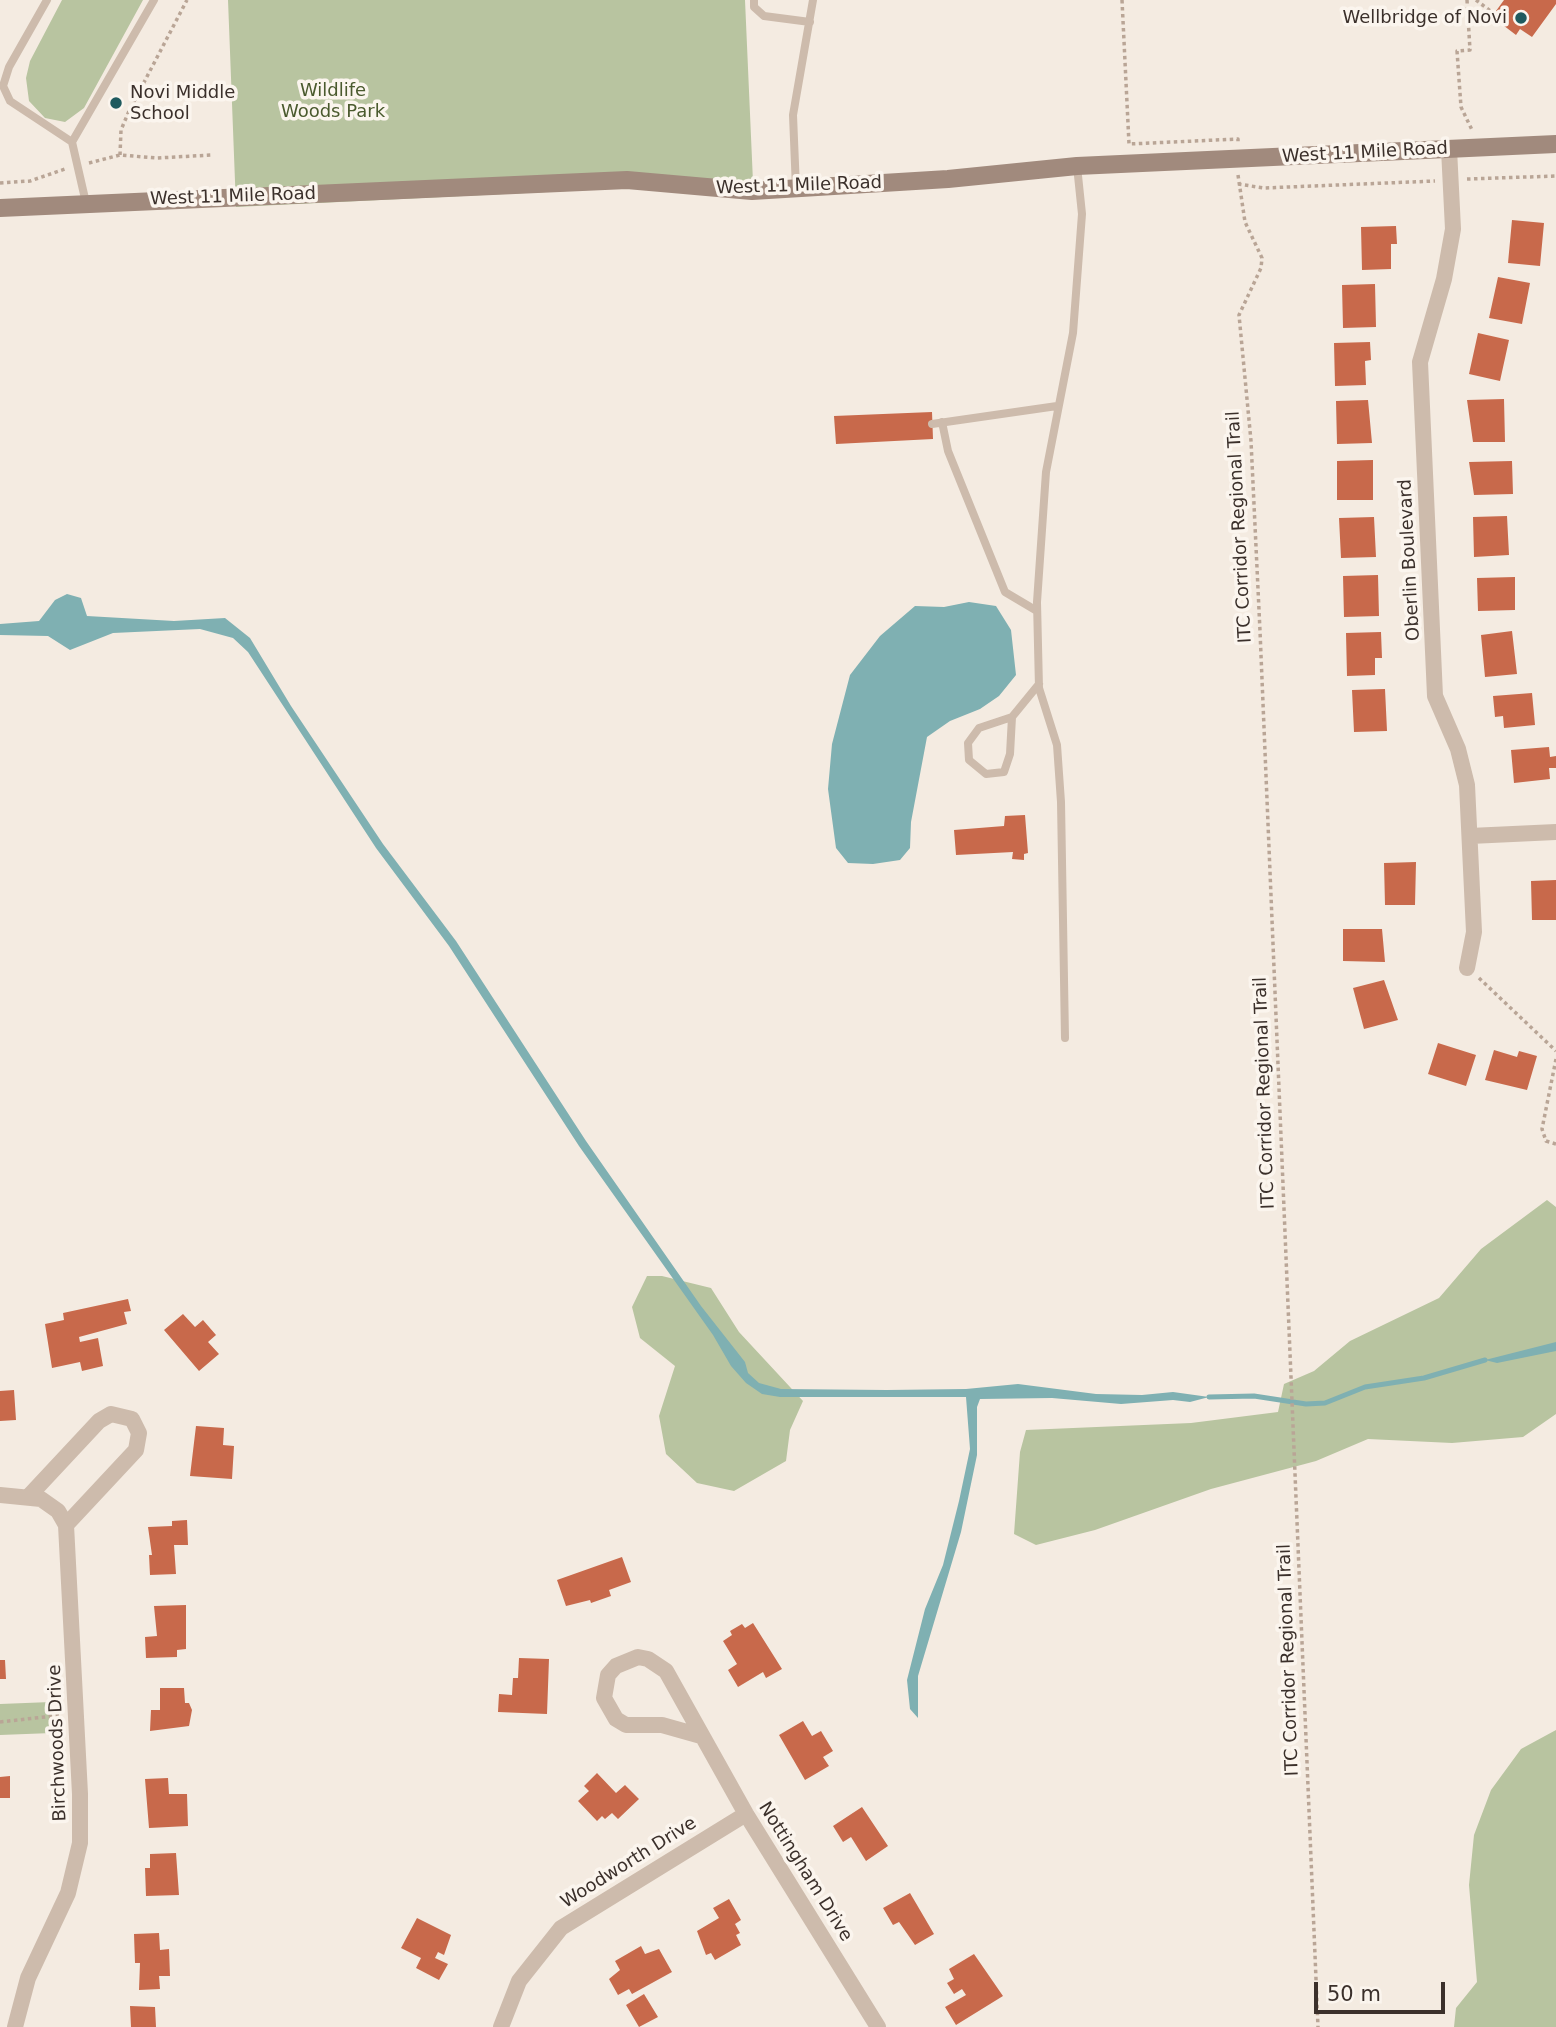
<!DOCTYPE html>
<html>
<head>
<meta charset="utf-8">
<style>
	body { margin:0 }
	#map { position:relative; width:1556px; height:2027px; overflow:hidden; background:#f4ebe1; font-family:"DejaVu Sans",sans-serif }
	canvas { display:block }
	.scale { position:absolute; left:1314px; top:1982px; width:131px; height:32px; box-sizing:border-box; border:4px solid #3b302b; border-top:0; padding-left:9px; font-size:21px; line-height:24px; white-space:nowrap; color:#3b302b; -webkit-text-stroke:5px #fbf5ee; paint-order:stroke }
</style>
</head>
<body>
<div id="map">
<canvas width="1556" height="2027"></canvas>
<div class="scale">50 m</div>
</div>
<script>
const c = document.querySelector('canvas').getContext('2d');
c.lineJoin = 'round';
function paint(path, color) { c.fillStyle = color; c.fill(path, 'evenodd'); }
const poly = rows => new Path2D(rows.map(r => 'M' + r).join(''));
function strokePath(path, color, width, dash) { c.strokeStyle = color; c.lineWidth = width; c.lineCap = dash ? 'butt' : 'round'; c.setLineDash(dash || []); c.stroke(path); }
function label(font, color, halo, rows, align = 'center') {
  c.font = font + ' "DejaVu Sans",sans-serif'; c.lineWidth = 7; c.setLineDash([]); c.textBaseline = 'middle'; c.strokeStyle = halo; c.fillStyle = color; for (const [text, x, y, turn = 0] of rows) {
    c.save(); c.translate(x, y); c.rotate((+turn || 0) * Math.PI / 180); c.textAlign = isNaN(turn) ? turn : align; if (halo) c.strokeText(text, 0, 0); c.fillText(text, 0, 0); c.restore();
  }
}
const green = poly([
	[62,0,143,0,84,108,65,122,45,118,29,101,26,78,30,61],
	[228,0,745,0,753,182,236,207],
	[1547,1200,1556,1207,1556,1414,1523,1437,1452,1443,1368,1439,1316,1461,1211,1489,1095,1530,1036,1545,1014,1534,1020,1452,1026,1430,1191,1423,1278,1412,1284,1384,1314,1371,1350,1341,1439,1298,1481,1249],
	[647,1276,662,1276,711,1288,739,1332,803,1401,790,1430,786,1461,734,1491,697,1483,666,1454,659,1416,675,1366,640,1338,632,1307],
	[51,1702,52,1733,0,1735,0,1704],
	[1556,1730,1556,2027,1454,2027,1456,2008,1477,1982,1469,1885,1474,1835,1491,1790,1521,1749]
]);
const water = poly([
	[67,594,81,598,87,616,174,621,225,618,250,638,291,706,383,844,456,941,586,1141,701,1306,745,1362,748,1373,759,1383,781,1389,887,1390,966,1389,1018,1384,1096,1394,1142,1395,1173,1392,1209,1397,1190,1402,1173,1400,1121,1404,1052,1398,980,1399,977,1407,977,1455,961,1532,918,1676,918,1718,910,1709,907,1680,925,1609,943,1565,959,1501,970,1449,966,1397,780,1397,762,1394,746,1383,731,1366,713,1335,579,1146,449,946,376,848,248,652,233,638,200,629,113,633,70,650,48,636,0,635,0,624,39,621,55,600],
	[969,602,996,606,1011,630,1016,675,999,696,980,709,950,721,927,737,911,822,910,848,900,860,873,864,848,863,836,848,828,789,832,744,850,675,880,636,915,606,944,607],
	[1556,1342,1556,1351,1497,1363,1485,1360]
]);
const stream = poly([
	[1209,1397,1254,1396,1306,1404,1325,1403,1365,1387,1424,1378,1485,1360]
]);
const building = poly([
	[1504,0,1556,0,1556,4,1532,37,1520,29,1516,35,1495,19,1499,14,1496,11],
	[1512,220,1544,223,1540,266,1508,263],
	[1396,226,1397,244,1391,244,1391,269,1362,270,1361,227],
	[1498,277,1530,283,1522,324,1489,318],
	[1375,284,1376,327,1343,328,1342,285],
	[1478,333,1509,340,1500,381,1469,374],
	[1370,342,1371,360,1365,361,1366,385,1335,386,1334,343],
	[1504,399,1505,442,1473,442,1467,400],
	[1368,400,1372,443,1337,444,1336,401],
	[932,412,933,439,836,444,834,416],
	[1373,460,1373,500,1337,500,1337,461],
	[1512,461,1513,494,1474,495,1469,462],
	[1507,516,1509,555,1474,557,1473,517],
	[1374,517,1376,557,1341,558,1339,518],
	[1378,575,1379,616,1344,617,1343,576],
	[1515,577,1515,610,1478,611,1477,578],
	[1512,631,1517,674,1485,677,1481,635],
	[1381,632,1382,658,1375,658,1375,675,1347,676,1346,633],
	[1385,689,1387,731,1354,732,1352,690],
	[1532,693,1535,725,1504,728,1503,716,1495,717,1493,696],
	[1549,747,1550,757,1556,756,1556,768,1549,768,1550,779,1514,783,1511,750],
	[1025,815,1028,853,1024,854,1024,860,1012,859,1013,852,956,855,954,830,1004,826,1005,816],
	[1416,862,1415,905,1385,905,1384,863],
	[1556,880,1556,920,1532,920,1531,881],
	[1343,929,1382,929,1385,962,1343,961],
	[1384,980,1398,1020,1364,1029,1353,988],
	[1438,1043,1476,1055,1466,1086,1428,1074],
	[1494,1050,1517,1057,1519,1051,1537,1056,1527,1090,1485,1080],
	[128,1299,131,1311,124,1312,127,1324,79,1337,80,1342,98,1338,103,1366,82,1371,80,1362,52,1368,45,1324,64,1320,63,1313],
	[183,1314,195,1327,203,1320,216,1335,208,1342,219,1354,199,1371,164,1330],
	[14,1390,16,1420,0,1421,0,1391],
	[196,1426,224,1428,223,1445,234,1446,232,1479,190,1476],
	[187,1520,188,1545,174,1545,176,1574,150,1575,149,1555,152,1555,148,1527,172,1526,172,1521],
	[622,1557,631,1582,609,1590,611,1596,591,1603,590,1600,566,1606,557,1580],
	[186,1605,186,1649,177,1650,177,1657,146,1658,145,1637,157,1636,154,1606],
	[753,1623,782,1669,766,1678,763,1672,738,1687,728,1670,737,1664,723,1641,732,1635,730,1631,742,1624,745,1628],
	[519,1658,549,1659,547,1714,498,1712,499,1694,512,1695,513,1678,518,1678],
	[0,1660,5,1660,6,1679,0,1679],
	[160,1688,184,1688,185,1703,189,1703,192,1710,189,1726,150,1731,151,1710,160,1710],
	[803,1721,812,1736,821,1731,833,1751,823,1757,829,1766,805,1780,779,1735],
	[597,1773,616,1793,625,1785,639,1799,618,1819,612,1813,605,1819,602,1816,597,1821,578,1801,589,1791,584,1786],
	[10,1776,10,1798,0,1798,0,1777],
	[168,1778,169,1794,187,1794,188,1826,149,1828,145,1779],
	[862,1807,888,1846,866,1861,851,1837,843,1842,833,1826],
	[176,1853,179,1895,146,1896,145,1868,150,1868,150,1854],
	[910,1893,934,1934,915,1945,899,1922,893,1925,883,1908],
	[729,1899,741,1920,735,1924,740,1933,736,1935,741,1945,715,1960,711,1953,706,1955,697,1931,719,1918,713,1908],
	[417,1918,451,1935,444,1955,438,1952,435,1958,448,1964,439,1980,416,1968,421,1958,401,1948],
	[159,1933,160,1950,169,1949,170,1976,159,1976,160,1989,139,1990,140,1963,135,1963,134,1934],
	[641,1946,645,1954,659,1949,672,1972,632,1994,629,1989,618,1995,609,1979,620,1970,615,1961],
	[974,1954,1003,1996,956,2025,945,2007,966,1995,962,1989,954,1994,947,1983,954,1979,949,1969],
	[644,1994,658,2017,639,2027,626,2005],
	[130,2006,155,2007,156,2027,131,2027]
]);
const path = poly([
	[1122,0,1129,144,1238,139,1238,143],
	[1467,0,1470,50,1457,51,1461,107,1472,130],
	[1476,0,1497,16],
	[120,155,121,130,129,111,187,0],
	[89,163,120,155,157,158,212,155],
	[1238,175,1245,222,1262,258,1261,268,1239,315,1251,441,1260,631,1318,2027],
	[1467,179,1556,176],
	[0,183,30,181,65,169],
	[1238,184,1264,188,1435,181],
	[1479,978,1556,1051],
	[1556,1059,1542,1129,1546,1141,1556,1144],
	[0,1722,62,1715]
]);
const lane = poly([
	[47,0,9,67,3,86,10,101,72,142],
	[754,0,754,7,764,16,810,22],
	[796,189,793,115,813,0],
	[86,203,72,142,154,0],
	[942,422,948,451,1005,592,1037,611],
	[932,424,1057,406],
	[1012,717,979,728,968,743,969,760,986,774,1004,772,1010,754,1012,717,1039,684],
	[1065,1038,1061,802,1057,745,1039,688,1037,602,1046,472,1073,333,1082,214,1077,166]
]);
const street = poly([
	[1449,149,1453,229,1444,279,1420,362,1435,696,1458,749,1467,785,1474,932,1467,968],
	[1470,836,1556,832],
	[0,1495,41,1499,58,1511,66,1525,80,1794,80,1843,68,1893,28,1978,15,2027],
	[29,1496,99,1421,111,1414,132,1419,139,1433,136,1450,66,1525],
	[701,1736,662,1725,626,1725,616,1719,604,1698,608,1675,616,1666,638,1657,648,1659,666,1671,746,1814,878,2027],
	[501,2027,519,1981,561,1928,746,1814]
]);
const secondary = poly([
	[0,208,627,180,752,191,948,179,1077,166,1556,144]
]);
const markers = [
	[1521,18,7,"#1f5a5e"],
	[116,103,7,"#1f5a5e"]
];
const poiNames = [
	["Wellbridge of Novi",1507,18],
	["Novi Middle",130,93,"left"],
	["School",130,114,"left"]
];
const parkNames = [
	["Wildlife",333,91],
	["Woods Park",333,112]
];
const streetNames = [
	["West 11 Mile Road",1365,153,-3],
	["West 11 Mile Road",799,186,-2],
	["West 11 Mile Road",233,197,-2],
	["ITC Corridor Regional Trail",1240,527,-93],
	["Oberlin Boulevard",1410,560,-93],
	["ITC Corridor Regional Trail",1265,1093,-92],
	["ITC Corridor Regional Trail",1289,1660,-92],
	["Birchwoods Drive",58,1743,-92],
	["Woodworth Drive",629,1863,-32],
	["Nottingham Drive",805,1872,58]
];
paint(green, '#b8c4a0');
paint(water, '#7fb0b2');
strokePath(stream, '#7fb0b2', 5);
paint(building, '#c8694b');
strokePath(path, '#b9a596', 3.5, [3.5, 3.5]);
strokePath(lane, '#cdbbac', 8);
strokePath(street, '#cdbbac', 16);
strokePath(secondary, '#a18a7d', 18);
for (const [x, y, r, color] of markers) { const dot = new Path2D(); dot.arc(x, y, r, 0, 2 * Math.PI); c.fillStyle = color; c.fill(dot); strokePath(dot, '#fbf5ee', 2.5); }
label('18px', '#3b302b', '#fbf5ee', poiNames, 'right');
label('18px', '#4a5a2e', '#fbf5ee', parkNames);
label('18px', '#3b302b', '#fbf5ee', streetNames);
</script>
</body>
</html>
